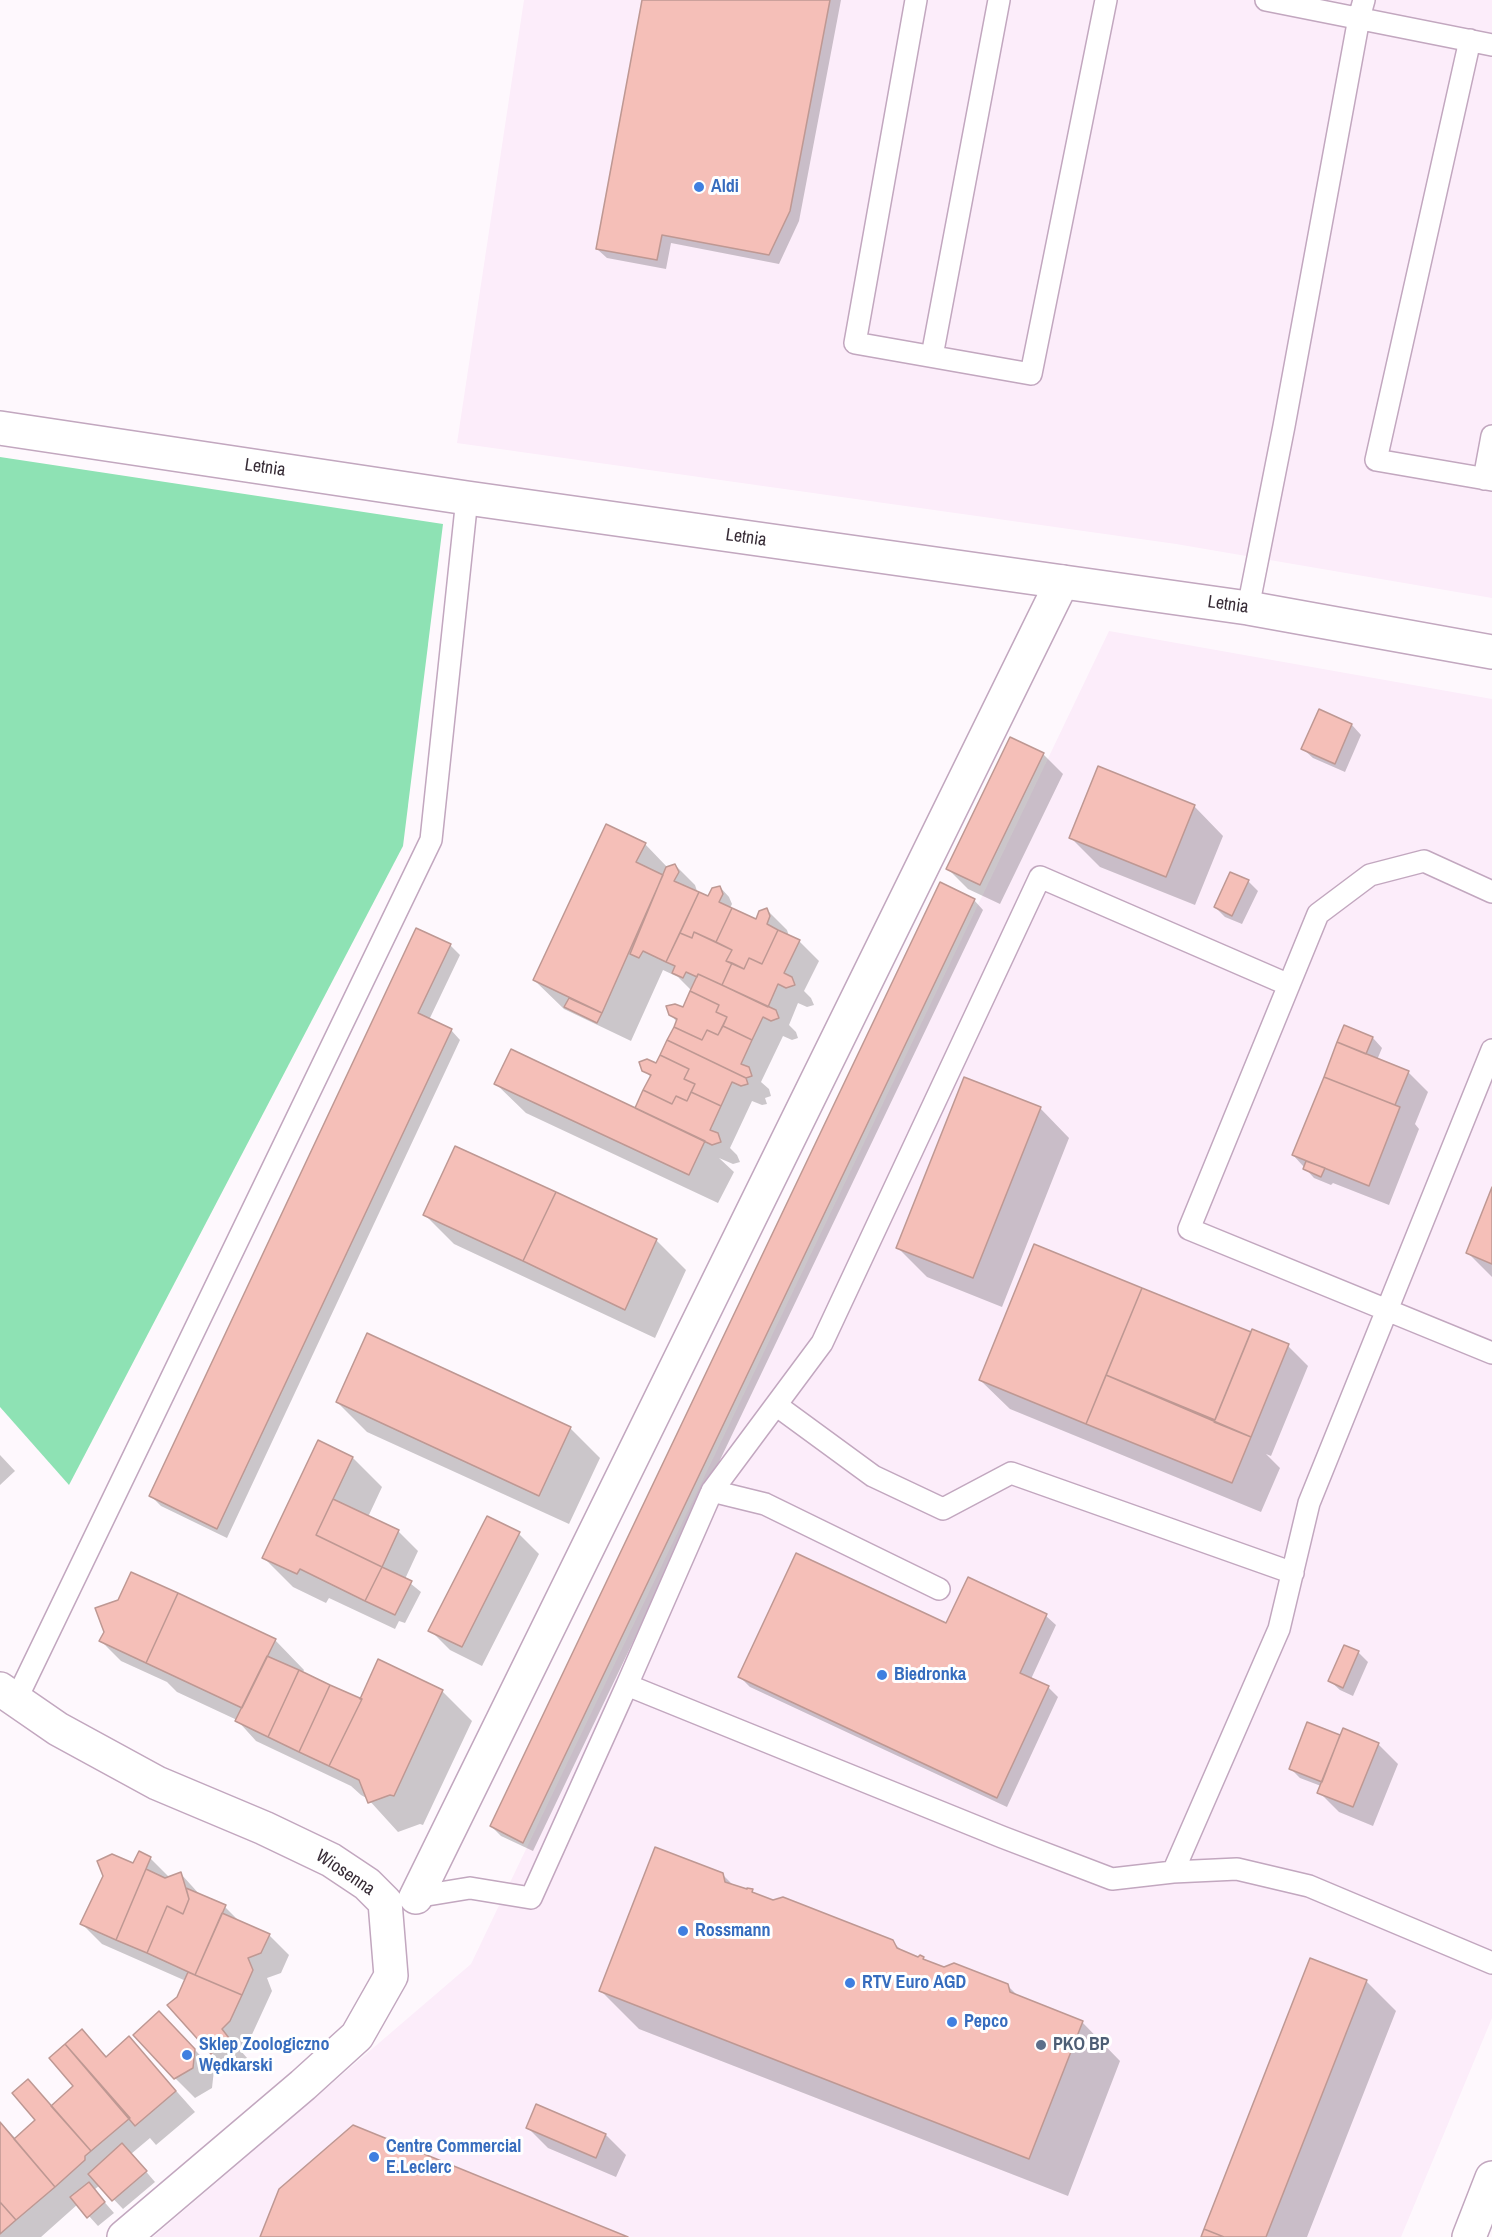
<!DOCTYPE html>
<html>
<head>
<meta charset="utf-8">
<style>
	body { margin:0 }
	canvas { display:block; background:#fef8fd }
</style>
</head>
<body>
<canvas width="1492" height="2237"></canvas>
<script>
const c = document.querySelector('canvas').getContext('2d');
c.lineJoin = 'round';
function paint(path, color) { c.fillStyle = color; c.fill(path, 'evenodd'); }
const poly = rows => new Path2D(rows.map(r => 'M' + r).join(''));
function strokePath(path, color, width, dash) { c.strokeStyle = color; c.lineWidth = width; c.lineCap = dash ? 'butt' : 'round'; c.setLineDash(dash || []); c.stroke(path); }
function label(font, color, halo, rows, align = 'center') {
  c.font = font + ' "Archivo Narrow",sans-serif'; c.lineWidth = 6; c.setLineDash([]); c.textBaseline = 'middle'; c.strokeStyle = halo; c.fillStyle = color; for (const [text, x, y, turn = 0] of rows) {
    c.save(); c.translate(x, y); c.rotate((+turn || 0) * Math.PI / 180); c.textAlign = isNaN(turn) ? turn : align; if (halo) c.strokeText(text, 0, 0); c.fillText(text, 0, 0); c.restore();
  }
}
const built = poly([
	[524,0,1492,0,1492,598,1176,544,457,443],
	[1109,631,1492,699,1492,2018,1401,2237,153,2237,471,1964]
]);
const green = poly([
	[0,457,443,524,403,846,69,1485,0,1407]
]);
const shadow = poly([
	[644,0,841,0,799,221,779,264,671,243,666,269,607,258,597,249],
	[1320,711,1352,725,1361,735,1345,772,1313,758,1303,749],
	[1043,754,1063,774,1000,904,968,889,948,869],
	[1194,806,1223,836,1195,905,1100,867,1070,837],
	[645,844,668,868,675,865,695,885,698,894,709,898,720,887,729,897,732,904,730,908,756,921,767,910,787,930,789,936,799,941,819,961,804,991,811,998,814,1005,807,1007,798,1003,789,1025,796,1032,798,1038,792,1040,783,1036,761,1082,769,1089,771,1096,765,1098,767,1104,762,1105,752,1101,730,1148,737,1155,740,1162,733,1164,719,1158,734,1172,718,1203,526,1113,496,1084,641,1113,651,1077,643,1070,657,1065,677,1022,670,1014,684,1009,692,991,678,977,663,970,631,1041,564,1009,534,980],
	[1248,881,1258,891,1242,924,1225,917,1215,907],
	[974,900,983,910,533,1851,501,1836,491,1826],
	[450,945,460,955,429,1020,451,1030,460,1040,227,1538,161,1506,151,1496],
	[1345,1027,1373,1038,1382,1048,1377,1060,1408,1072,1428,1092,1415,1124,1419,1129,1389,1205,1333,1183,1331,1185,1314,1178,1293,1155],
	[1040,1108,1069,1138,1002,1307,927,1277,898,1248],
	[1492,1191,1492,1277,1468,1253],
	[424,1214,656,1240,686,1270,655,1338,454,1244],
	[1251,1334,1288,1346,1308,1366,1271,1456,1266,1454,1280,1468,1261,1512,1010,1409,980,1380],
	[368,1335,570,1428,600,1458,569,1524,367,1432,337,1402],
	[0,1455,15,1471,0,1485],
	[353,1458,382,1487,368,1517,398,1531,418,1551,405,1579,421,1592,405,1623,399,1621,395,1629,329,1598,326,1603,293,1587,264,1558],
	[519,1534,539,1554,482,1666,450,1650,430,1630],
	[969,1579,1046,1616,1056,1625,1031,1679,1048,1687,1058,1697,1007,1807,750,1687,740,1677,947,1625],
	[275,1640,304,1670,303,1672,361,1700,442,1691,472,1721,423,1825,420,1824,398,1832,368,1799,361,1795,351,1786,256,1741,237,1720,177,1692,167,1682,121,1661,101,1641],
	[1358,1652,1368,1662,1353,1696,1340,1690,1330,1681],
	[1339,1736,1378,1744,1398,1764,1373,1826,1339,1812,1319,1792,1321,1786,1300,1778,1291,1769],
	[150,1858,170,1878,181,1874,201,1896,225,1907,241,1923,269,1935,289,1955,281,1973,267,1978,272,1991,249,2041,240,2050,248,2059,231,2073,212,2053,178,1998,186,1981,102,1944,82,1924,134,1865],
	[722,1874,734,1886,752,1891,757,1895,892,1941,904,1953,919,1958,920,1957,927,1962,944,1969,1007,1985,1019,1997,1082,2022,1120,2061,1068,2196,639,2029,601,1991],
	[1366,1981,1396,2011,1307,2237,1203,2237],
	[82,2031,107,2057,129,2038,195,2112,156,2145,150,2138,131,2154,155,2182,123,2209,100,2185,94,2190,114,2213,98,2226,78,2204,41,2237,0,2237,0,2122,16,2139,37,2120,28,2081,53,2107,76,2086],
	[179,2033,214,2070,212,2088,195,2098,175,2078],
	[537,2106,606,2135,626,2155,616,2177,548,2148,528,2128]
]);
const building = poly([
	[642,0,830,0,790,211,769,255,662,235,657,260,596,249,642,0],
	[1319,709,1352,724,1335,764,1301,749,1319,709],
	[1010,737,1044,753,980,885,946,869,1010,737],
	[1098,766,1195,805,1166,877,1069,838,1098,766],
	[606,824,646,843,636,862,663,875,602,1013,533,980,606,824],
	[675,864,679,872,674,881,699,892,666,962,643,951,639,958,630,954,666,867,675,864],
	[1230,872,1249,880,1232,916,1214,907,1230,872],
	[940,882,975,899,523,1843,490,1826,940,882],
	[720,886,723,894,719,902,732,908,716,942,694,932,692,938,680,933,699,892,708,896,712,888,720,886],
	[732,908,756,919,759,911,767,908,770,916,767,924,778,930,762,964,749,958,744,969,726,961,732,950,716,942,732,908],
	[416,928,451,944,418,1013,452,1029,217,1529,149,1496,416,928],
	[778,930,800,940,784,973,792,977,795,985,786,988,778,984,768,1007,722,985,732,963,744,969,749,958,762,964,778,930],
	[694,932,732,950,726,961,732,963,722,985,698,974,697,977,686,972,683,978,672,973,675,966,666,962,680,933,692,938,694,932],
	[698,974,776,1010,779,1018,771,1021,763,1017,752,1040,723,1026,727,1017,716,1012,719,1005,690,991,698,974],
	[690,991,719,1005,716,1012,727,1017,718,1035,707,1030,702,1040,674,1027,677,1019,669,1015,666,1006,675,1004,683,1007,690,991],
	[569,998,602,1013,597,1023,564,1007,569,998],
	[1344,1025,1373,1037,1366,1054,1337,1042,1344,1025],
	[723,1026,752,1040,741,1064,749,1067,752,1076,746,1078,667,1040,674,1027,702,1040,707,1030,718,1035,723,1026],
	[667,1040,746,1078,748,1084,741,1086,732,1082,721,1106,691,1092,695,1084,684,1079,689,1069,660,1055,667,1040],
	[1337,1042,1409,1071,1395,1105,1324,1077,1337,1042],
	[511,1049,705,1141,689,1175,494,1084,511,1049],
	[660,1055,689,1069,684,1079,695,1084,687,1101,676,1096,672,1104,643,1090,651,1075,642,1071,639,1062,647,1059,656,1063,660,1055],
	[964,1077,1041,1107,973,1278,896,1248,964,1077],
	[1324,1077,1400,1107,1369,1186,1292,1155,1324,1077],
	[643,1090,672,1104,676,1096,687,1101,691,1092,721,1106,710,1130,718,1133,721,1142,712,1145,635,1108,643,1090],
	[455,1146,556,1192,523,1261,423,1215,455,1146],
	[1306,1161,1325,1168,1321,1177,1303,1169,1306,1161],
	[1492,1187,1492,1264,1466,1253,1492,1187],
	[556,1192,657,1239,625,1310,523,1261,556,1192],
	[1034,1244,1142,1288,1086,1424,979,1380,1034,1244],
	[1142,1288,1251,1332,1215,1420,1106,1375,1142,1288],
	[1252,1329,1289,1344,1251,1437,1214,1422,1252,1329],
	[367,1333,571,1427,539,1496,336,1402,367,1333],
	[1106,1375,1251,1437,1232,1483,1086,1424,1106,1375],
	[318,1440,353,1457,316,1535,382,1567,365,1601,300,1569,297,1574,262,1558,318,1440],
	[333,1499,399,1530,382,1567,316,1535,333,1499],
	[487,1516,520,1532,462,1647,428,1631,487,1516],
	[796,1553,946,1623,968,1577,1047,1614,1020,1673,1049,1686,997,1798,738,1677,796,1553],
	[382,1567,412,1581,395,1615,365,1601,382,1567],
	[131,1572,178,1593,146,1663,99,1641,104,1632,95,1608,118,1600,131,1572],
	[178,1593,276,1639,242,1708,146,1663,178,1593],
	[1344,1645,1359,1651,1343,1688,1328,1681,1344,1645],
	[267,1656,299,1670,268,1737,235,1721,267,1656],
	[378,1659,443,1690,394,1796,390,1795,368,1803,359,1780,329,1766,362,1699,360,1699,378,1659],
	[299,1670,330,1685,299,1752,268,1737,299,1670],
	[330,1685,362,1699,329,1766,299,1752,330,1685],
	[1307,1722,1340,1735,1322,1782,1289,1769,1307,1722],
	[1343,1728,1379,1743,1353,1807,1317,1793,1343,1728],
	[655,1847,723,1873,725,1882,747,1889,747,1888,753,1889,752,1892,773,1900,783,1897,893,1940,897,1948,918,1957,920,1955,924,1957,923,1959,944,1967,954,1963,1008,1984,1010,1992,1083,2021,1029,2159,599,1991,655,1847],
	[139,1851,151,1857,116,1940,80,1924,103,1876,97,1861,112,1854,133,1863,139,1851],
	[146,1869,165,1878,181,1872,189,1899,183,1914,167,1906,147,1953,116,1940,146,1869],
	[186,1888,226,1905,195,1975,147,1953,167,1906,183,1914,189,1899,186,1888],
	[222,1913,270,1934,261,1953,248,1958,253,1970,242,1995,195,1975,222,1913],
	[1310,1958,1367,1980,1266,2237,1224,2237,1204,2229,1310,1958],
	[188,1972,242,1995,230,2021,222,2029,229,2038,211,2054,167,2005,177,1997,188,1972],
	[159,2011,195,2049,193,2068,174,2079,133,2035,159,2011],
	[82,2029,106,2057,129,2036,176,2091,135,2126,65,2044,82,2029],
	[65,2044,130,2118,91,2151,51,2106,73,2086,49,2058,65,2044],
	[28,2079,91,2151,85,2156,85,2160,55,2187,14,2139,35,2120,12,2093,28,2079],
	[536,2104,606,2134,596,2158,526,2128,536,2104],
	[0,2122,55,2187,16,2220,0,2202,0,2122],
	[353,2125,628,2237,260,2237,279,2189,353,2125],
	[122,2143,147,2171,112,2201,88,2174,122,2143],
	[89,2182,105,2202,87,2218,70,2197,89,2182],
	[0,2202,16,2220,0,2234,0,2202],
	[1204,2229,1224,2237,1201,2237,1204,2229]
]);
const lane = poly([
	[916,0,855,343,1031,374,1106,0],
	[1266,0,1492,45],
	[1470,40,1376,460,1492,480],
	[932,356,999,0],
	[1484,479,1492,436],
	[1248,608,1284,426,1359,18,1364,0],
	[1492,892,1424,861,1370,875,1318,914,1189,1229,1492,1353],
	[776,1405,873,1476,943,1509,1011,1473,1293,1573],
	[712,1491,822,1343,1040,877,1289,985],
	[627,1685,712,1491,765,1504,939,1589],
	[16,1700,431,840,467,498],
	[1173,1872,1279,1629,1309,1503,1492,1050],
	[409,1898,470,1888,531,1898,627,1685,1002,1837,1112,1879,1173,1872,1237,1869,1309,1886,1492,1963]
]);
const street = poly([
	[0,1689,58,1729,157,1783,264,1828,331,1860,367,1884,385,1902,391,1976,357,2036,303,2085,124,2237],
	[416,1897,1062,582]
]);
const secondary = poly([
	[0,428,467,498,1248,608,1492,652],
	[1469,2237,1492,2178]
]);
const markers = [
	[699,187,6,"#3f7fe0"],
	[882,1675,6,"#3f7fe0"],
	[683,1931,6,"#3f7fe0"],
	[850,1983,6,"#3f7fe0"],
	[952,2022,6,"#3f7fe0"],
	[1041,2045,6,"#5c6f8a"],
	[187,2055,6,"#3f7fe0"],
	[374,2157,6,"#3f7fe0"]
];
const shopNames = [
	["Aldi",711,187],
	["Biedronka",894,1675],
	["Rossmann",695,1931],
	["RTV Euro AGD",862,1983],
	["Pepco",964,2022],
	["Sklep Zoologiczno",199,2045],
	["Wędkarski",199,2066],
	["Centre Commercial",386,2147],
	["E.Leclerc",386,2168]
];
const streetNames = [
	["Letnia",265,468,8],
	["Letnia",746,538,8],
	["Letnia",1228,605,8],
	["Wiosenna",345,1873,34]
];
const serviceNames = [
	["PKO BP",1053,2045]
];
paint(built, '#fcedfa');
paint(green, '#8ee2b4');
paint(shadow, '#0003');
paint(building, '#f5bfb8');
strokePath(building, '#be9893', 1.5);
strokePath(lane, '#c2a7bf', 24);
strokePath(street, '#c2a7bf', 36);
strokePath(secondary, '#c2a7bf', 36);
strokePath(lane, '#fff', 21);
strokePath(street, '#fff', 33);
strokePath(secondary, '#fff', 33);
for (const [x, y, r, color] of markers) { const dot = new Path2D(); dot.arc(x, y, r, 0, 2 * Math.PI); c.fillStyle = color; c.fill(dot); strokePath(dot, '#fff', 2); }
label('bold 18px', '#366cbe', '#fff', shopNames, 'left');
label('18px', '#372c36', '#fff', streetNames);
label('bold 18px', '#4e5e75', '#fff', serviceNames, 'left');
</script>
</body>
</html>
